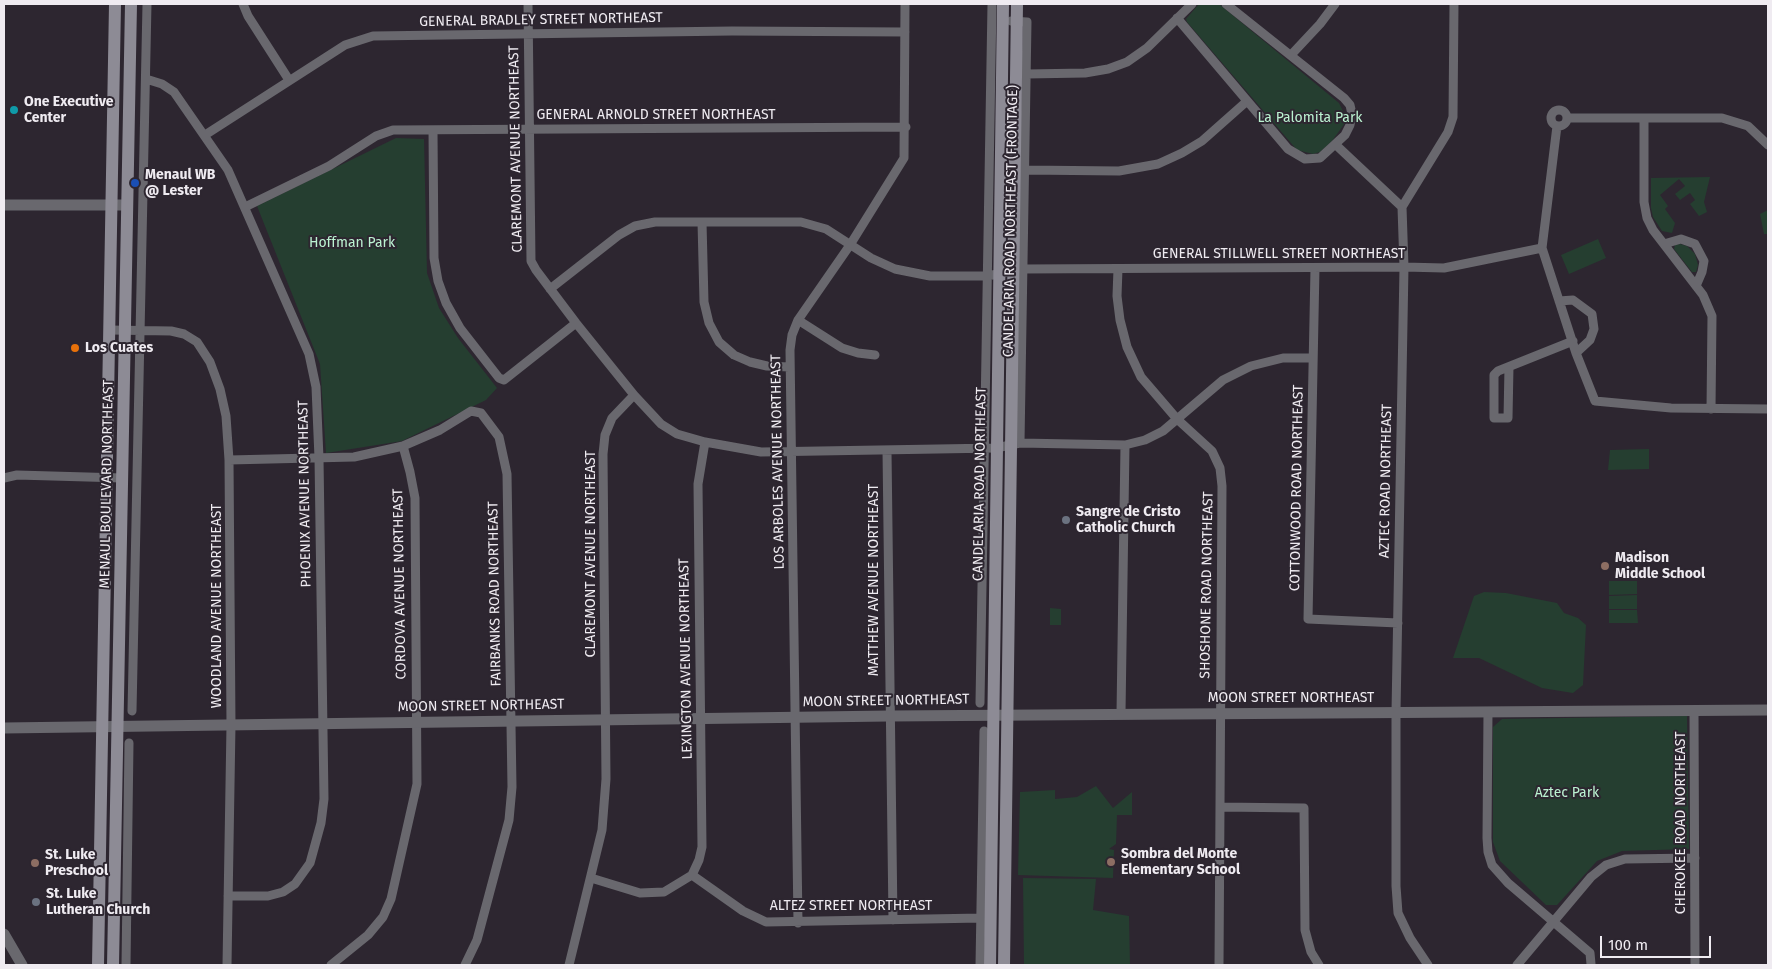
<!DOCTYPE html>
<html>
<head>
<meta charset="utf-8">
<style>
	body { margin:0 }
	#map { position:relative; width:1772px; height:969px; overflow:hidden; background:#2d2630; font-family:"Fira Sans",sans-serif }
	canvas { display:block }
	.frame { position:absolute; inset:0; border:5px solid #efebf1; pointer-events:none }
	.scale { position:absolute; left:1600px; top:936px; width:111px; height:22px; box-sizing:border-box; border:2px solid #efebf1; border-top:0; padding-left:6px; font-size:15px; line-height:18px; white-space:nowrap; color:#efebf1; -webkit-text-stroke:4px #2d2630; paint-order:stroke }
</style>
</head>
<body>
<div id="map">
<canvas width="1772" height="969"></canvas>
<div class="frame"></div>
<div class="scale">100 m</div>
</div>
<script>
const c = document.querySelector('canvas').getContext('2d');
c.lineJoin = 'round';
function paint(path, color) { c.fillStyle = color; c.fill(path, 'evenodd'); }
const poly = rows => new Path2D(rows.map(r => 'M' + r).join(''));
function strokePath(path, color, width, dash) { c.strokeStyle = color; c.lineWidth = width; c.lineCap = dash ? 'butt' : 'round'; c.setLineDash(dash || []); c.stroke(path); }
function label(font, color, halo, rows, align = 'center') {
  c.font = font + ' "Fira Sans",sans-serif'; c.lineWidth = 4; c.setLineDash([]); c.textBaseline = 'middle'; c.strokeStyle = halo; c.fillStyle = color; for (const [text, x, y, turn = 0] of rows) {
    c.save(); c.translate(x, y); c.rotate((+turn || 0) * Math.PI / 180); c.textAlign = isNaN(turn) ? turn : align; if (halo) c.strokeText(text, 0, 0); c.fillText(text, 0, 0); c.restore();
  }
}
const green = poly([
	[1199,4,1219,4,1339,103,1345,115,1345,123,1332,141,1320,152,1313,154,1297,150,1187,22,1186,19],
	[396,138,424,139,427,273,439,308,458,338,497,388,486,400,402,441,326,453,320,364,257,206],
	[1710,177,1704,202,1707,212,1699,216,1690,204,1695,200,1690,193,1680,200,1675,194,1685,186,1679,179,1660,195,1668,206,1665,209,1675,223,1672,233,1662,231,1653,217,1651,208,1651,178],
	[1768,210,1768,234,1764,234,1760,214],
	[1598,239,1606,258,1569,274,1561,255],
	[1680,244,1687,246,1695,254,1698,265,1696,272,1692,272,1674,249,1675,245],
	[1649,449,1649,469,1608,470,1610,450],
	[1609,581,1637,581,1637,594,1609,595],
	[1484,592,1506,593,1557,603,1564,613,1578,618,1586,625,1583,685,1573,693,1542,688,1479,658,1453,658,1474,596],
	[1637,595,1637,609,1609,609,1609,596],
	[1050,608,1061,609,1061,625,1050,625],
	[1609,610,1637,610,1638,623,1609,623],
	[1687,716,1689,849,1622,851,1597,861,1557,905,1546,905,1500,861,1493,842,1493,727,1502,719],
	[1096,786,1113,808,1132,792,1132,815,1117,815,1116,844,1109,849,1114,850,1113,878,1018,875,1020,792,1055,790,1055,799,1077,797],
	[1023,878,1096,879,1093,910,1129,916,1130,965,1024,965]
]);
const minor = poly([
	[243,4,248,16,289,80],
	[528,4,531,261,536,270,576,323,634,395,661,424,677,434,705,442,761,452,996,448,1020,443,1125,445,1145,440,1163,431,1223,380,1251,366,1283,358,1313,358],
	[1177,18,1288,149,1305,159,1320,158,1345,135,1350,125,1352,114,1350,105,1344,98,1226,4],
	[1011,21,1027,22,1020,443],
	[1291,55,1320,24,1335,4],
	[1027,74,1085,73,1108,69,1127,62,1147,48,1192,4],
	[146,79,162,84,174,92,228,170,309,354,316,387,319,458,324,799,321,823,310,863,295,884,283,892,268,896,228,896],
	'1551 118a8 8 0 1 1 16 0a8 8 0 1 1-16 0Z',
	[1567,118,1722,118,1748,126,1768,145],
	[1644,119,1644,202,1647,218,1653,230,1703,295,1712,316,1711,409],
	[1557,126,1542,248,1576,353,1595,401,1671,408,1768,409],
	[433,130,434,258,438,281,446,303,460,328,499,378,504,380,576,323],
	[205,135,345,45,373,36,732,31,905,32],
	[1336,145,1402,207],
	[1026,170,1119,171,1158,164,1182,153,1202,141,1246,102],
	[245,207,329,166,376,136,393,130,906,127],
	[702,222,704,302,709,323,719,342,734,355,750,362,767,366,789,367],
	[1664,244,1681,239,1695,244,1704,261,1702,272,1696,286],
	[1315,268,1308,619,1398,623],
	[1118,269,1117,296,1120,320,1127,347,1141,377,1177,419,1212,451,1220,468,1222,486,1219,965],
	[550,289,619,235,635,226,655,222,801,222,826,229,871,258,895,269,930,276,987,276,1024,269,1404,267,1444,268,1542,248],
	[1559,301,1573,300,1592,314,1594,329,1590,340,1576,353],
	[798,320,842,348,858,353,875,355],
	[110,330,171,331,184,334,197,342,210,362,220,389,226,416,229,460,231,725,227,965],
	[1509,367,1508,418,1494,418,1494,375,1498,371,1573,341],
	[887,451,893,920],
	[229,460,354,457,403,446,440,430,471,411,481,413,499,437,507,474,512,787,509,820,477,940,465,965],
	[4,478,17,475,122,478],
	[980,703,992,4],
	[132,711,147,4],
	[1694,711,1695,965],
	[1488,712,1487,838,1488,852,1492,865,1508,883,1590,953,1591,964],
	[1121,713,1125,445],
	[1220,807,1304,808,1305,930,1311,952,1319,965],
	[692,875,743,911,766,922,981,918],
	[591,878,640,893,664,892,692,875,699,860,702,847,698,484,705,442],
	[798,923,790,350,792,335,798,320,850,245,904,158,905,4],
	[126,965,129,743],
	[331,965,368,935,383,917,391,899,417,784,415,498,410,472,403,446],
	[569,965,602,830,606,779,603,454,605,435,612,418,634,395],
	[980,965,984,731],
	[1428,965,1410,938,1398,913,1396,886,1396,712,1404,267,1402,207,1448,132,1453,117,1454,4],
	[1517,965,1591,877,1606,865,1625,859,1695,858]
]);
const tertiary = poly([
	[4,205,126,205],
	[4,728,889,716,1768,710],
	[4,934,22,965]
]);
const secondary = poly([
	[98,965,115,4],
	[113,965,131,4],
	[990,965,1003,4],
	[1004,965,1017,4]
]);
const markers = [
	[14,110,5,"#0f9aa8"],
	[135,183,5,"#1a4fb4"],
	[75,348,5,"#e8710a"],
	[1066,520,5,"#6b7280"],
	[1605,566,5,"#8d6e63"],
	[1111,862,5,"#8d6e63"],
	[35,863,5,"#8d6e63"],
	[36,902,5,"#6b7280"]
];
const streetNames = [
	["GENERAL BRADLEY STREET NORTHEAST",541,20,-1],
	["GENERAL ARNOLD STREET NORTHEAST",656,115],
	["CLAREMONT AVENUE NORTHEAST",516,149,-91],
	["CANDELARIA ROAD NORTHEAST (FRONTAGE)",1011,221,-89],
	["GENERAL STILLWELL STREET NORTHEAST",1279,254],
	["LOS ARBOLES AVENUE NORTHEAST",778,462,-91],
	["AZTEC ROAD NORTHEAST",1386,481,-89],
	["MENAUL BOULEVARD NORTHEAST",107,484,-89],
	["CANDELARIA ROAD NORTHEAST",980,484,-89],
	["COTTONWOOD ROAD NORTHEAST",1297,488,-89],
	["PHOENIX AVENUE NORTHEAST",305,494,-91],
	["CLAREMONT AVENUE NORTHEAST",591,554,-90],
	["MATTHEW AVENUE NORTHEAST",874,580,-90],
	["CORDOVA AVENUE NORTHEAST",400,584,-91],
	["SHOSHONE ROAD NORTHEAST",1207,585,-89],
	["FAIRBANKS ROAD NORTHEAST",495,594,-91],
	["WOODLAND AVENUE NORTHEAST",217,606,-90],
	["LEXINGTON AVENUE NORTHEAST",686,659,-91],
	["MOON STREET NORTHEAST",1291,698],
	["MOON STREET NORTHEAST",886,701,-1],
	["MOON STREET NORTHEAST",481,706,-1],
	["CHEROKEE ROAD NORTHEAST",1681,823,-90],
	["ALTEZ STREET NORTHEAST",851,906]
];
const poiNames = [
	["One Executive",24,102],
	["Center",24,118],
	["Menaul WB",145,175],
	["@ Lester",145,191],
	["Los Cuates",85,348],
	["Sangre de Cristo",1076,512],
	["Catholic Church",1076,528],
	["Madison",1615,558],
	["Middle School",1615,574],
	["Sombra del Monte",1121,854],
	["Elementary School",1121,870],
	["St. Luke",45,855],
	["Preschool",45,871],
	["St. Luke",46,894],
	["Lutheran Church",46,910]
];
const parkNames = [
	["La Palomita Park",1310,118],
	["Hoffman Park",352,243],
	["Aztec Park",1567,793]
];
paint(green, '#253e30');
strokePath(minor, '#69686e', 9);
strokePath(tertiary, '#69686e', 11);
strokePath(secondary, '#8d8b95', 12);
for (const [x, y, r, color] of markers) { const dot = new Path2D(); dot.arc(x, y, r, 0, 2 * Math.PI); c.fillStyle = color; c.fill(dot); strokePath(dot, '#2d2630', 2); }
label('14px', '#efebf1', '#2d2630', streetNames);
label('bold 14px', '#efebf1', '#2d2630', poiNames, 'left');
label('14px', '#bbf2d1', '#2d2630', parkNames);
</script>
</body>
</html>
